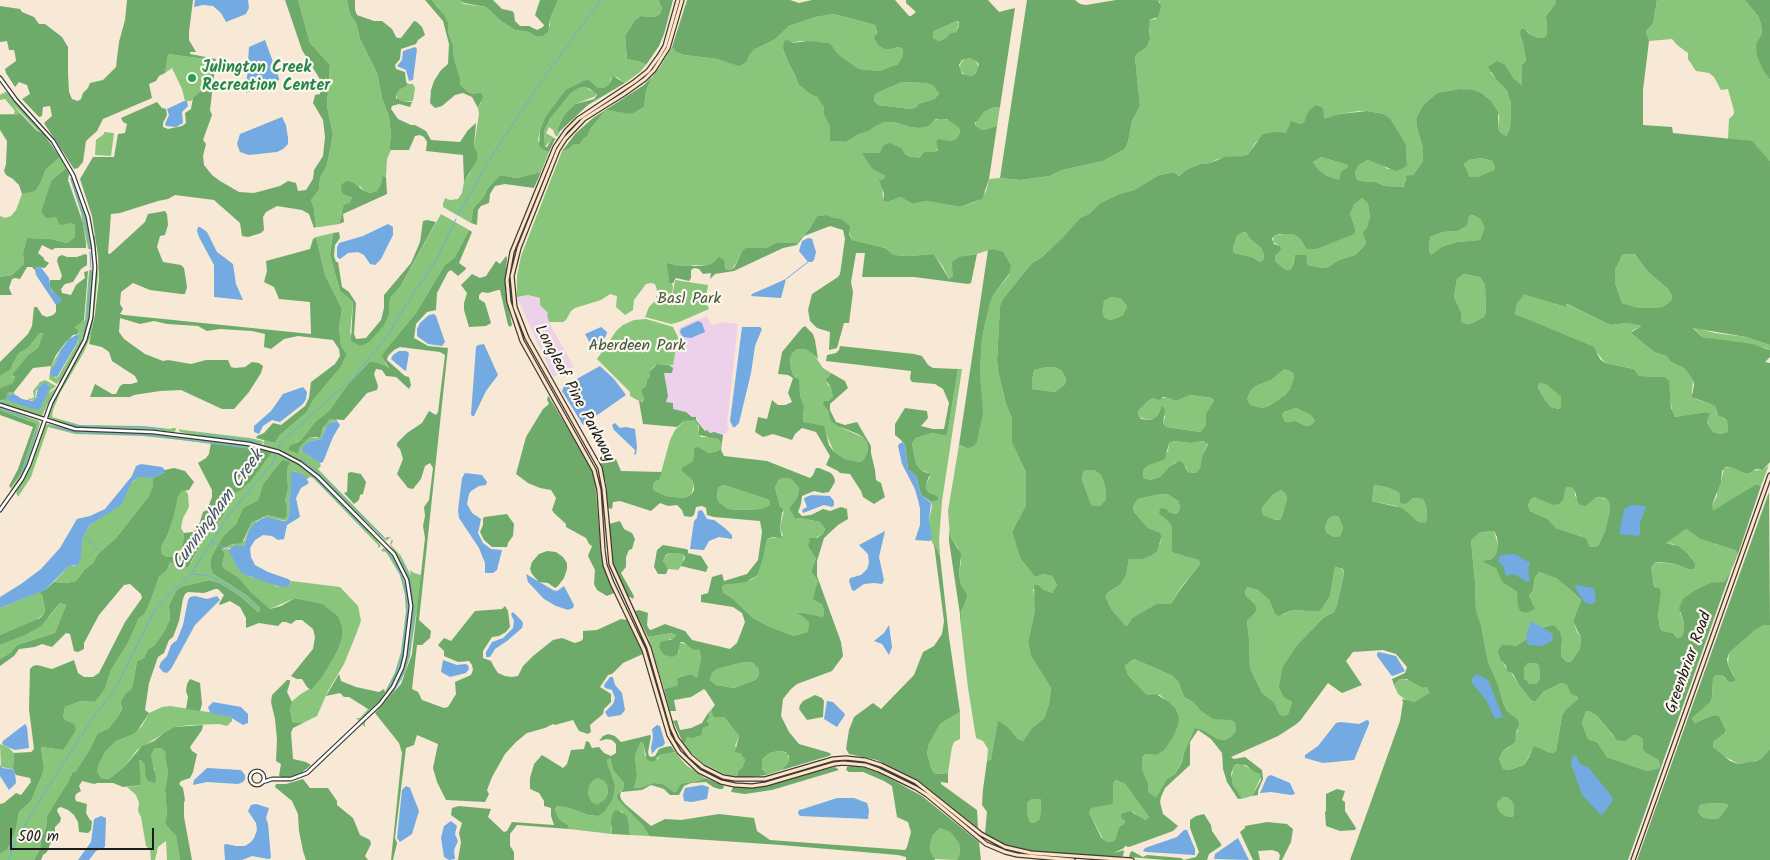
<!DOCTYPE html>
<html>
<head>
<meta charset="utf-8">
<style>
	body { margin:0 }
	#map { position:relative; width:1770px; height:860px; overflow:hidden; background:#f7e9d5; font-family:Kalam,sans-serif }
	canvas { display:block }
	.scale { position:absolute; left:10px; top:828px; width:144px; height:22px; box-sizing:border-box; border:2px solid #1c1c1c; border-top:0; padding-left:6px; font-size:15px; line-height:18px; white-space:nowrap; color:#1c1c1c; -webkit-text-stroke:4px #fbf7ec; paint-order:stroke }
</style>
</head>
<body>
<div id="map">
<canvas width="1770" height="860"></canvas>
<div class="scale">500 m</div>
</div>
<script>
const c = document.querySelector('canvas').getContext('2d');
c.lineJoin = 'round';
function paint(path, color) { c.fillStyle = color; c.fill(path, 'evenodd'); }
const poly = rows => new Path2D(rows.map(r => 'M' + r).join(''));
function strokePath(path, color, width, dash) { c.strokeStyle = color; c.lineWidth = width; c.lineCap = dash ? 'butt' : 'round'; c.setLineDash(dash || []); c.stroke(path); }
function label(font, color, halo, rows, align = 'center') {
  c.font = font + ' Kalam,sans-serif'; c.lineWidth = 4.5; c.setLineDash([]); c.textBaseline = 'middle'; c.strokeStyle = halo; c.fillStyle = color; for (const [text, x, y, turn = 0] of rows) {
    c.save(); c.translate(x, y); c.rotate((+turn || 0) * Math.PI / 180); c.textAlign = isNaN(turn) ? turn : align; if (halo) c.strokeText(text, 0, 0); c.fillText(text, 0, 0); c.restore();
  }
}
const built = poly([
	[528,295,541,299,548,313,548,321,574,367,567,372,553,377,519,302,517,297],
	[707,316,711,325,724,322,738,324,727,425,729,430,723,435,706,431,698,421,686,412,673,409,666,402,664,372,673,369,669,364,673,364,678,337,680,336,679,330,682,326]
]);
const green = poly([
	[298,0,347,0,350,14,356,23,360,39,377,73,382,98,389,117,391,135,389,148,391,150,387,159,386,177,382,176,381,184,377,191,370,193,364,191,360,186,349,194,352,196,351,203,342,212,339,224,320,227,316,227,314,208,311,200,319,190,320,178,327,165,333,135,327,106,330,65,310,43],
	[432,0,459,0,464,4,486,7,501,21,515,30,529,32,535,36,550,26,550,19,558,0,658,0,662,8,660,14,655,17,641,16,635,20,625,36,627,59,641,62,646,65,640,72,625,83,617,77,611,78,609,84,604,88,598,88,588,79,558,101,545,117,540,130,538,141,545,151,549,152,541,172,517,178,500,175,488,188,483,198,476,205,473,209,471,223,443,207,443,204,445,198,450,200,458,199,462,193,464,182,470,173,478,154,474,146,479,114,478,108,481,103,473,94,468,92,460,84,460,78,454,58,453,45,448,32,448,22,438,7],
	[1158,0,1556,0,1555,4,1546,16,1547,34,1545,37,1538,38,1531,35,1527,31,1520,35,1523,43,1526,61,1522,65,1522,85,1513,78,1490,72,1507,91,1511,104,1510,129,1506,136,1500,132,1498,128,1499,116,1488,98,1483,94,1461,89,1437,93,1423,105,1416,119,1417,128,1423,148,1423,161,1413,175,1405,179,1406,184,1402,187,1385,186,1375,182,1360,181,1357,179,1355,173,1357,165,1368,160,1380,164,1388,169,1407,165,1406,146,1390,118,1384,114,1367,111,1359,111,1340,114,1324,120,1315,105,1309,112,1304,122,1300,124,1290,123,1287,133,1269,133,1256,142,1248,154,1243,156,1218,159,1210,163,1200,164,1186,170,1179,176,1175,173,1170,173,1159,175,1134,190,1119,194,1100,203,1089,214,1080,218,1064,236,1041,258,1032,263,1002,300,1000,306,997,360,998,371,1006,404,1012,419,1012,443,1026,472,1026,505,1012,532,1020,558,1035,577,1044,574,1052,576,1057,585,1052,593,1042,589,1033,589,1035,597,1035,610,1028,642,1031,656,1051,688,1049,704,1044,718,1031,729,1023,741,1018,739,1008,727,998,722,991,761,987,761,988,749,983,741,976,738,968,688,960,618,966,592,961,585,959,575,961,561,958,548,950,536,948,511,959,445,964,447,979,433,982,413,980,373,981,355,982,338,990,301,994,294,1009,275,992,249,977,254,969,255,953,270,953,276,949,279,943,267,934,254,910,256,894,255,885,248,852,240,846,224,841,219,833,219,826,215,817,216,810,228,797,243,776,243,766,248,746,248,743,251,733,268,730,270,725,269,723,265,712,264,709,266,694,265,687,267,678,266,669,263,668,273,669,282,672,283,673,287,672,295,669,297,672,298,675,280,708,285,705,303,707,304,709,309,679,322,671,324,645,317,649,307,657,299,656,296,664,298,659,296,655,284,651,283,646,284,634,300,633,310,625,315,616,307,617,296,610,294,601,300,575,308,571,311,566,320,563,322,549,322,547,315,548,313,540,305,540,298,528,295,517,297,517,276,521,256,562,151,569,149,574,144,580,144,584,138,587,137,591,128,605,111,608,109,630,114,634,113,644,107,646,91,652,77,660,67,672,47,676,52,684,55,745,62,750,54,755,49,774,40,789,26,815,17,834,14,875,25,879,46,884,49,891,49,898,47,903,49,902,57,898,64,879,71,859,69,841,58,833,50,832,45,829,43,800,41,792,43,783,49,789,64,796,77,798,84,810,94,817,97,821,101,824,107,823,113,830,127,831,141,846,142,859,134,869,131,874,127,885,122,894,122,910,127,919,128,940,118,950,120,958,127,960,130,959,135,956,139,949,141,936,142,938,149,933,152,924,152,919,158,916,159,910,157,904,153,863,153,872,169,887,176,882,180,883,201,888,202,900,197,913,204,926,201,960,207,978,201,986,191,989,179,1000,178,1021,180,1050,176,1062,170,1103,161,1125,149,1128,142,1132,121,1140,106,1135,57,1138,53,1146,48,1150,40,1150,30,1148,23,1149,20,1156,19,1160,2],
	[1657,0,1745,0,1758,16,1761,24,1762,33,1756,44,1764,72,1770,80,1770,161,1752,142,1728,139,1729,119,1734,114,1734,111,1728,89,1721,90,1714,77,1709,73,1696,71,1688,59,1688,53,1677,45,1672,39,1649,41,1646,31,1653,24],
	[957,21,959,24,956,32,946,38,939,41,933,38,934,31],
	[168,54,213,60,209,87,197,94,191,101,185,101,182,89,172,68,165,73],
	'960 67a9 9 0 1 1 18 0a9 9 0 1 1-18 0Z',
	[902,82,926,83,934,85,939,94,934,99,918,104,917,107,911,109,878,105,874,101,874,96,877,93],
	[408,84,413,84,415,88,413,101,404,102,398,100,396,95,399,90,405,87],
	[585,87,595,93,596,96,575,104,563,117,557,130,560,132,557,137,555,135,553,130,549,127,546,133,556,139,555,141,555,139,552,139,545,147,544,131,550,119,571,93,579,88],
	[4,92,7,92,43,130,59,151,73,177,70,176,63,160,66,168,51,181,41,211,75,225,75,237,67,243,51,239,27,238,23,253,24,264,12,275,0,277,0,216,5,218,11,216,16,210,22,194,35,190,41,182,46,169,60,157,62,158,44,133,38,131,12,103,20,113,15,115,0,115,0,114,14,114,15,111,5,99,0,100,0,95,3,93,5,94],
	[994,107,1000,107,997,126,983,130,976,126,976,119,984,112],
	[104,132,114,133,111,156,95,155,96,140,104,134],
	[1321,157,1348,165,1348,168,1339,181,1327,176,1319,170,1313,162],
	[1482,158,1492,161,1495,167,1494,170,1477,177,1470,177,1464,164,1469,160],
	[70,178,73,178,82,200,88,221,92,249,88,249,81,213],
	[1362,198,1368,204,1370,218,1369,223,1365,230,1366,242,1364,246,1355,255,1339,260,1328,267,1323,268,1308,265,1307,259,1294,257,1293,266,1290,270,1286,270,1275,261,1275,256,1280,246,1273,242,1274,236,1287,233,1293,234,1299,238,1304,245,1316,249,1355,228,1350,214,1354,205],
	[441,214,469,230,455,257,444,266,416,313,387,348,385,362,389,369,379,363,346,387,329,411,316,421,301,440,296,442,288,450,298,454,300,447,310,437,317,438,321,433,326,423,330,419,336,419,337,421,333,422,326,428,321,439,310,441,301,450,320,463,321,466,318,469,386,539,386,537,391,537,386,541,308,467,278,450,284,451,263,446,264,440,275,443,280,435,307,412,313,400,341,367,347,354,341,346,339,327,342,309,325,275,316,237,333,233,330,255,340,291,353,302,350,333,361,346,389,314,390,298,400,287],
	[1473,215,1480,219,1483,224,1484,229,1480,240,1457,242,1441,247,1431,255,1429,252,1430,237,1443,232,1458,231,1463,228,1469,216],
	[1246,232,1249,238,1261,248,1264,255,1263,260,1260,262,1252,257,1234,253,1233,248,1237,236,1241,233],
	[95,235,98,276,92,332,84,352,60,393,53,410,52,417,80,425,142,426,171,429,172,428,176,428,175,432,143,429,79,428,69,426,48,417,53,402,82,350,88,335,95,283,93,238],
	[1623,254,1633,254,1637,257,1648,272,1668,289,1672,296,1671,301,1664,306,1656,308,1639,308,1622,303,1615,283,1615,270],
	[89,270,92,270,93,273,93,286,89,319,84,340,61,382,59,383,59,381,57,384,49,379,51,366,60,351,58,358,53,366,55,378,58,377,78,342,79,331,75,327,79,323,85,320],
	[1464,274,1480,277,1485,285,1486,313,1484,317,1470,324,1464,323,1461,321,1462,314,1454,297,1457,279],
	[1523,294,1527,294,1564,307,1566,304,1610,325,1627,323,1640,324,1641,326,1632,331,1632,334,1654,352,1666,356,1671,362,1684,368,1693,380,1692,393,1696,399,1715,406,1717,413,1727,421,1728,429,1727,432,1721,434,1713,432,1707,423,1710,413,1706,412,1676,417,1673,415,1670,399,1663,377,1639,376,1634,369,1605,363,1595,350,1515,314,1517,304],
	[1111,297,1121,299,1127,306,1123,315,1117,318,1110,320,1104,317,1101,311,1104,301],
	[646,319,670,326,673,327,678,337,673,365,657,364,653,367,649,372,650,376,647,380,646,386,641,390,644,399,641,402,630,396,630,392,597,359,617,330,623,325,634,320],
	[1693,327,1715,333,1746,337,1770,345,1770,350,1766,348,1702,337],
	[43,333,38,348,28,355,12,376,15,377,14,383,0,388,0,376,10,370,18,354,29,347,39,334],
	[797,349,805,349,812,352,823,368,831,373,828,377,827,384,831,388,833,397,823,405,828,411,832,421,844,429,858,435,864,438,867,443,868,451,864,461,860,462,845,459,834,452,824,429,803,422,804,406,800,396,796,377,793,375,790,364,791,355],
	[1047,367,1054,367,1062,371,1066,379,1065,384,1055,392,1032,389,1032,381,1034,370],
	[958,369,962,369,942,501,939,540,940,556,931,540,929,520,932,506,931,502,938,500,926,489,926,484,930,477,927,472,922,471,916,464,912,443,916,438,932,433,947,436],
	[1285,369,1293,373,1294,377,1290,389,1285,395,1269,406,1262,408,1251,405,1247,399,1251,390,1258,385,1271,380],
	[45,380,56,386,51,390,49,394,56,387,42,416,0,404,0,402,5,399,8,392,14,392,14,394,8,395,8,400,40,410,49,388,49,385,42,384,36,391,35,399,28,401,29,398,31,399,34,397,33,391,40,382],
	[1540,383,1547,385,1561,397,1561,406,1560,409,1551,407,1546,401,1539,390,1538,386],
	[1190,395,1212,398,1214,401,1206,417,1206,425,1200,432,1166,427,1163,423,1165,417,1161,408,1157,416,1151,420,1141,418,1138,414,1139,410,1147,402,1153,398,1168,398,1176,401],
	[0,407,39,421,40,424,26,469,21,478,11,490,10,491,21,473,37,424,0,410],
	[1296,408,1311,415,1315,421,1311,425,1306,426,1296,421,1285,422,1282,415,1284,412],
	[690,420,695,420,698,423,699,434,701,437,712,437,718,439,721,443,721,448,718,451,709,453,694,449,693,461,684,471,692,480,694,485,691,495,684,498,666,496,653,490,654,482,659,480,670,440,675,430,684,421],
	[49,424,77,431,145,432,242,444,277,452,299,463,312,473,370,530,381,546,378,548,378,545,313,478,310,477,307,479,294,471,291,475,291,491,289,499,290,510,287,521,264,517,257,521,247,537,244,546,233,546,231,548,225,547,244,541,252,522,262,516,267,515,284,519,287,506,285,501,288,489,287,470,289,465,282,460,263,484,258,500,243,508,236,524,224,535,212,555,210,566,213,574,245,594,260,608,260,611,258,612,240,596,219,583,209,580,184,586,169,606,170,619,165,630,154,646,148,649,144,658,137,661,132,688,127,692,119,715,109,728,97,734,90,749,76,771,72,773,70,781,47,816,46,828,41,838,40,849,34,860,0,860,0,854,8,849,16,829,19,812,31,801,42,775,44,768,41,747,63,750,67,721,63,717,65,707,81,701,95,702,105,689,111,670,128,643,139,618,144,615,149,605,159,577,167,570,170,562,191,563,199,548,206,530,220,521,225,512,229,494,252,480,271,453,211,443,142,436,75,434,48,427,31,477,18,497,16,492,28,471,45,425],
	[179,429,183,430,250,438,263,441,262,445,198,436,180,432],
	[1174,441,1191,443,1203,441,1208,443,1202,456,1200,468,1196,473,1188,472,1186,467,1176,462,1170,466,1160,477,1150,480,1144,478,1143,475,1144,469,1149,465,1161,459,1168,451,1169,443],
	[1769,465,1761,486,1756,484,1713,512,1711,509,1712,505,1717,496,1717,488,1721,482,1724,468,1730,467,1740,471,1763,470],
	[1087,470,1094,470,1101,475,1103,480,1106,491,1106,499,1100,506,1093,506,1091,504,1082,480,1083,472],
	[145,476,153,478,154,486,149,496,116,538,97,555,93,563,85,569,76,581,66,583,54,582,69,566,75,566,79,563,82,539,90,525,121,504,130,484,139,477],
	[785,478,791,479,799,488,797,498,789,508,795,519,800,518,820,522,825,529,823,534,810,541,816,558,811,572,818,581,817,587,824,610,823,617,799,615,806,618,809,622,810,628,807,632,794,636,770,627,753,618,732,598,724,593,722,588,723,585,751,580,758,575,764,555,767,539,783,536,780,528,784,510,780,506,775,488,779,479],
	[724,485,767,499,770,502,770,505,766,508,761,509,740,510,728,509,719,502,717,497,718,488],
	[1374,485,1386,487,1396,491,1400,494,1400,502,1408,503,1413,498,1423,499,1427,509,1426,523,1418,523,1396,506,1372,501],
	[1567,487,1571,487,1575,491,1575,496,1586,506,1597,497,1606,499,1609,502,1610,510,1605,531,1598,546,1590,547,1586,538,1556,528,1548,519,1530,511,1528,505,1531,499,1535,497,1540,498,1553,505],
	[185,490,188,494,189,507,183,518,181,528,184,533,183,543,178,557,167,557,162,554,161,547,168,534,174,516,178,497,182,491],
	[1281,490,1286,494,1287,499,1281,519,1276,520,1263,515,1262,508,1273,493],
	[1161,494,1169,495,1178,501,1180,506,1179,511,1176,514,1169,512,1162,516,1166,518,1172,526,1172,551,1174,553,1200,560,1200,564,1179,590,1171,604,1156,604,1132,618,1127,626,1125,625,1112,610,1106,598,1107,593,1120,585,1126,576,1129,559,1134,559,1160,544,1162,536,1159,532,1148,528,1134,512,1133,506,1138,499],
	[1333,516,1338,516,1343,527,1340,536,1334,537,1327,533,1325,528,1328,519],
	[1686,529,1700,539,1735,550,1738,554,1731,571,1724,582,1697,589,1692,594,1680,613,1684,623,1683,635,1681,638,1677,638,1673,633,1662,631,1660,628,1658,615,1661,595,1653,583,1650,572,1651,568,1655,562,1675,564,1688,569,1692,559,1688,554,1673,544,1665,543],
	[1490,531,1494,531,1498,545,1496,554,1492,559,1487,560,1485,563,1496,567,1502,582,1517,592,1518,597,1533,604,1530,600,1529,596,1533,590,1535,577,1539,572,1556,578,1573,592,1581,600,1573,621,1577,632,1581,636,1580,648,1572,661,1567,662,1561,656,1562,639,1552,625,1545,627,1516,646,1498,653,1507,670,1512,674,1519,685,1531,700,1535,702,1543,692,1561,683,1567,685,1577,696,1578,699,1562,715,1556,751,1553,753,1548,752,1535,746,1533,747,1529,756,1524,765,1509,770,1503,769,1499,758,1504,750,1509,747,1518,730,1513,716,1507,711,1504,705,1497,682,1488,662,1481,625,1476,612,1475,582,1471,541,1479,533],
	[392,539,393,541,391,545,401,556,411,576,410,570,414,573,421,575,417,612,416,615,410,656,405,673,392,695,365,721,365,727,362,724,363,722,383,702,395,686,402,671,406,655,411,613,411,595,405,571,390,544],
	[222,548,230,550,237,567,250,577,266,581,278,587,290,585,291,581,340,587,358,606,361,621,355,637,344,664,328,691,317,716,303,723,293,723,290,708,291,702,301,694,309,689,311,689,323,676,338,650,342,638,338,616,323,604,295,598,270,609,251,592,238,577,225,569,222,565,225,553,221,549],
	[383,548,389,550,400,568,408,593,409,617,404,656,399,674,390,690,379,703,359,721,356,718,360,718,368,709,371,709,385,692,395,672,401,652,406,611,405,595,400,575,386,552,381,551],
	[669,553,678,553,684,555,683,564,678,570,668,569,665,566,663,561,666,556],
	[1335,567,1342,569,1344,574,1337,605,1334,612,1323,618,1297,645,1283,666,1282,693,1284,698,1292,702,1288,714,1283,716,1280,716,1277,709,1262,693,1250,668,1249,639,1247,621,1251,615,1254,603,1246,596,1245,592,1247,587,1258,590,1269,600,1274,612,1282,615,1292,610,1308,611,1323,607,1330,596],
	[39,592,42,595,45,609,44,614,36,620,0,635,0,608],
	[60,603,66,605,55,633,17,645,10,653,0,659,0,645,23,636,49,617],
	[1764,625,1770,625,1770,749,1761,759,1749,763,1739,764,1723,756,1713,747,1714,741,1724,734,1726,730,1719,716,1711,716,1695,723,1692,718,1712,697,1713,679,1716,675,1722,675,1725,679,1734,676,1728,665,1729,653,1754,631],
	[671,633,676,635,673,639,669,639,673,657,678,654,679,652,679,642,699,649,701,659,697,679,691,674,677,678,679,684,676,687,664,689,648,637],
	[1134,659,1171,675,1178,681,1184,697,1193,702,1200,710,1231,720,1235,723,1236,731,1231,737,1225,740,1218,739,1205,731,1195,729,1184,753,1182,761,1175,774,1167,779,1156,799,1148,792,1148,783,1142,769,1142,757,1146,754,1156,755,1179,717,1176,709,1160,695,1151,695,1146,694,1128,675,1125,666,1130,660],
	[744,662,753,663,759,670,758,677,755,680,734,688,716,685,710,680,712,673,717,669],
	[1528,663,1536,663,1539,666,1540,678,1536,684,1530,684,1524,678,1524,668],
	[1400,679,1411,680,1423,688,1427,687,1431,693,1414,702,1407,701,1398,694,1394,685],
	[170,706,221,714,232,718,232,721,227,726,219,724,191,725,174,727,137,750,124,767,109,779,101,778,97,771,97,765,105,752,116,741,134,734,142,726,149,713,162,707],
	[711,710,718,717,724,717,739,736,735,746,745,760,742,768,738,771,737,777,726,775,704,764,689,751,683,743,686,742,686,738,689,737,691,739,702,735,703,728,710,717,708,713],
	[1586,711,1591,712,1597,716,1614,737,1633,735,1639,736,1644,739,1646,753,1658,760,1660,765,1659,768,1647,771,1607,757,1597,742,1590,740,1587,737,1582,723],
	[960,712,960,739,954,742,952,747,948,773,939,774,934,773,931,768,927,753,929,744,940,724],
	[641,742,643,743,645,756,658,759,660,755,675,752,686,765,705,778,701,780,686,783,677,791,674,792,663,784,653,783,639,788,634,788,637,776,635,755],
	[0,744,9,748,14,753,13,769,1,767],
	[155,748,160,748,165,751,167,759,168,773,165,790,167,815,165,824,176,836,180,860,167,860,166,841,158,847,155,860,151,860,150,850,146,846,141,817,138,811,139,803,136,795,127,787,141,785,138,760,142,761,145,766,145,774,155,770,151,762,151,756],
	[778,751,788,753,789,761,782,770,767,775,762,769,762,759,770,753],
	[610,758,613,770,624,783,625,788,620,791,618,800,644,827,649,836,630,835,628,818,621,811,611,827,612,834,569,829,568,825,560,820,556,813,555,808,559,806,569,808,588,815,598,816,615,785,607,764,607,760],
	[1240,763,1260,774,1261,777,1252,796,1245,798,1241,797,1235,789,1231,779,1234,766],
	[598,778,604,781,607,785,608,793,605,799,597,806,592,802,588,794,589,786,594,780],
	[1116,780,1125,784,1149,817,1145,820,1142,819,1133,812,1121,818,1125,821,1124,824,1119,827,1115,840,1111,842,1104,841,1102,837,1089,812,1090,808,1097,805,1111,804,1113,783],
	[1503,797,1507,797,1513,803,1514,810,1513,817,1506,816,1500,812,1497,806,1498,800],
	[1032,799,1041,799,1040,819,1034,823,1030,822,1027,814,1027,803],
	[1721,803,1727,804,1728,806,1718,819,1704,818,1698,812,1700,805,1703,804],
	[940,828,950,832,959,843,960,853,957,860,934,859,931,852,930,844,933,835]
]);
const forest = poly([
	[127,0,193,0,189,32,189,40,196,52,190,52,190,54,216,59,210,110,212,115,203,140,206,144,203,156,204,165,212,175,220,181,239,192,254,193,280,186,288,181,296,183,298,191,306,190,313,179,314,170,323,156,325,137,323,120,313,103,315,95,320,94,321,81,302,50,285,0,298,0,310,43,330,65,327,106,333,135,327,165,320,178,319,190,311,200,314,208,316,227,314,228,309,214,302,210,277,206,266,212,263,217,264,230,261,233,248,237,242,236,240,223,214,200,175,195,168,199,158,201,120,213,111,214,108,253,110,254,145,222,148,214,165,211,167,214,168,225,165,235,160,236,157,247,163,262,181,265,184,268,187,287,185,294,181,294,150,290,133,283,121,292,120,304,123,309,120,314,124,315,311,334,310,302,279,299,274,287,264,282,267,271,266,261,310,249,313,239,316,237,325,275,342,309,339,327,341,346,347,354,341,367,313,400,307,412,280,435,275,443,256,438,257,436,264,433,273,423,281,425,305,406,309,398,311,382,335,364,340,356,339,349,333,340,298,336,284,339,271,349,264,347,265,334,252,331,220,329,207,331,198,326,167,324,154,321,140,324,120,318,119,332,124,339,145,354,163,361,168,360,191,364,206,360,228,360,231,367,235,368,245,367,252,362,259,363,263,366,261,373,249,392,234,409,222,409,181,390,160,391,134,395,130,397,90,397,95,384,112,394,116,394,120,386,123,384,131,384,138,382,135,376,112,361,109,352,102,347,89,344,95,314,99,279,98,256,92,216,80,179,93,157,114,157,118,134,125,133,127,124,123,122,121,118,157,102,162,108,166,109,167,115,163,123,163,127,168,129,182,126,186,123,185,113,191,109,193,98,197,94,209,86,213,60,168,54,165,73,159,76,156,81,149,84,152,98,103,119,97,131,86,141,83,162,78,168,74,169,44,123,52,116,50,106,43,107,42,116,39,117,22,99,30,94,27,85,19,82,15,87,6,73,5,69,16,61,15,54,14,50,9,50,7,41,0,42,0,6,20,9,22,12,34,17,39,24,45,24,62,37,68,47,68,73,69,92,72,99,78,101,81,99,83,93,88,88,90,83,103,80,116,67,119,42,125,20],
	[347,0,355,0,355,10,357,15,374,21,382,21,392,29,396,37,398,38,401,38,414,21,417,22,422,27,425,35,418,40,416,44,401,49,400,59,395,65,396,69,405,72,406,82,408,84,405,87,399,90,396,95,396,98,404,102,412,102,410,107,399,104,392,106,391,109,398,119,411,125,415,125,426,131,431,140,460,142,468,130,476,123,474,146,478,154,476,162,464,182,463,155,426,151,427,142,424,137,420,135,415,136,409,150,391,150,389,148,391,135,389,117,382,98,377,73,360,39,356,23,350,14],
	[425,0,432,0,444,15,448,22,448,32,453,45,454,58,460,78,460,84,468,92,473,94,481,93,483,97,478,108,472,97,463,93,455,95,442,106,435,108,430,103,431,90,434,81,441,70,448,64,449,44,443,21],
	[459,0,493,0,502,9,512,11,514,13,515,21,520,26,529,26,537,30,543,27,544,25,535,15,540,0,558,0,550,19,548,32,542,36,535,36,529,32,515,30,501,21,486,7,464,3],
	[658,0,673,0,664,34,659,46,646,65,641,62,627,59,625,36,635,20,641,16,655,17,660,14,662,8],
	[687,0,790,0,799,3,812,0,895,0,909,16,911,16,916,12,906,3,906,0,988,0,999,12,1015,8,1000,107,994,107,984,112,975,123,976,126,983,130,997,126,989,179,982,199,960,207,926,201,913,204,900,197,888,202,883,201,884,194,879,179,882,180,886,176,872,169,862,153,880,153,883,146,889,143,901,148,904,153,910,157,919,158,924,152,933,152,938,150,936,142,938,139,949,141,956,139,959,135,960,130,958,127,947,119,936,119,928,126,919,128,910,127,894,122,885,122,874,127,869,131,859,134,846,142,830,141,830,127,823,113,824,107,817,97,810,94,798,84,796,77,789,64,783,49,784,41,788,40,792,43,808,41,829,43,832,45,834,50,841,57,859,69,879,71,898,64,902,57,903,49,898,47,891,49,884,49,879,46,874,38,877,33,875,25,834,14,815,17,789,26,774,40,755,49,750,54,746,62,739,66,718,59,684,55,676,52,672,47],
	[957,21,959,22,959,26,956,32,950,34,946,38,939,41,933,38,934,31],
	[970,58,976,61,979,64,976,73,971,76,962,74,959,65,962,60],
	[902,82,926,83,933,85,939,94,934,99,918,104,917,107,911,109,878,105,874,101,874,96,877,93],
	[1027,0,1075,0,1080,4,1086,5,1116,0,1158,0,1161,6,1158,17,1149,20,1150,40,1146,48,1138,53,1135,57,1140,106,1132,121,1128,142,1125,149,1103,161,1062,170,1050,176,1021,180,1000,178],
	[1556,0,1657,0,1653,24,1646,31,1649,41,1643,90,1643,125,1672,127,1673,133,1752,141,1770,161,1770,345,1746,337,1693,328,1702,337,1752,344,1770,350,1770,357,1765,362,1770,363,1770,462,1763,470,1756,469,1749,473,1745,473,1730,467,1726,467,1722,471,1721,482,1712,505,1713,511,1756,484,1761,486,1738,554,1735,550,1700,539,1686,529,1666,543,1678,546,1688,554,1694,562,1695,566,1694,569,1688,569,1675,564,1660,562,1655,562,1651,568,1653,583,1655,587,1660,589,1661,595,1658,615,1660,628,1662,631,1673,633,1677,638,1680,638,1683,635,1684,623,1679,608,1683,599,1697,589,1711,583,1724,582,1731,571,1628,860,1350,860,1400,721,1403,702,1402,699,1414,702,1430,693,1427,687,1423,688,1407,679,1400,679,1394,685,1392,679,1405,673,1407,667,1396,654,1383,650,1353,652,1346,661,1362,685,1342,693,1328,683,1300,721,1295,725,1278,736,1231,757,1234,759,1245,757,1262,770,1263,779,1258,791,1258,795,1252,796,1261,780,1260,774,1253,771,1246,765,1237,764,1234,766,1231,774,1233,785,1241,797,1245,798,1238,799,1227,782,1223,769,1222,753,1211,739,1198,730,1190,742,1190,765,1165,788,1161,797,1160,802,1163,814,1178,826,1173,831,1129,847,1125,846,1124,848,1114,853,1124,850,1123,856,1121,857,1031,852,1006,847,989,837,985,833,987,812,982,805,983,789,987,761,991,760,998,721,1008,727,1018,739,1023,741,1031,729,1044,718,1049,704,1051,688,1031,656,1028,642,1035,610,1034,585,1038,585,1042,589,1052,593,1057,585,1052,576,1044,574,1035,577,1020,558,1012,532,1026,505,1026,472,1012,443,1012,419,1006,404,998,371,997,360,1000,306,1002,300,1032,263,1041,258,1064,236,1080,218,1089,214,1100,203,1119,194,1134,190,1159,175,1170,173,1175,173,1179,176,1186,170,1200,164,1210,163,1225,157,1243,156,1248,154,1263,134,1276,132,1286,133,1291,121,1300,124,1304,122,1308,112,1315,105,1323,108,1324,119,1340,114,1367,111,1384,114,1390,118,1406,145,1407,165,1405,167,1396,171,1368,160,1358,165,1355,173,1357,179,1360,181,1375,182,1385,186,1403,187,1405,184,1406,176,1413,175,1423,161,1423,148,1417,128,1416,119,1423,105,1437,93,1460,89,1473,90,1483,94,1491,101,1498,112,1498,128,1500,132,1506,136,1510,129,1511,104,1507,91,1496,79,1488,67,1497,61,1505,65,1513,78,1522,85,1522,65,1526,61,1523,43,1520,35,1521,29,1524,29,1531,35,1538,38,1545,37,1547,34,1546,16,1555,4],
	[1321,157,1348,165,1348,167,1341,172,1339,180,1327,176,1319,170,1313,162],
	[1482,158,1492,161,1495,167,1494,170,1477,177,1470,177,1464,164,1469,160],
	[1362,198,1368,204,1370,218,1367,227,1363,233,1366,242,1364,246,1355,255,1339,260,1328,267,1323,268,1308,265,1306,255,1295,255,1293,266,1290,270,1286,270,1275,261,1275,256,1281,249,1280,246,1274,244,1272,239,1274,236,1280,234,1293,234,1299,238,1307,249,1316,249,1354,234,1355,231,1355,228,1350,214,1354,205],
	[1473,215,1480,219,1483,224,1484,229,1480,240,1457,242,1441,247,1431,255,1429,251,1430,237,1443,232,1458,231,1463,228,1467,225,1469,216],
	[1246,232,1249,238,1261,248,1264,255,1263,260,1260,262,1252,257,1234,253,1233,248,1237,236,1241,233],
	[1623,254,1634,254,1637,257,1648,272,1668,289,1672,296,1671,301,1664,306,1656,308,1639,308,1622,303,1615,283,1615,270],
	[1464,274,1480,277,1485,285,1486,313,1484,317,1470,324,1464,323,1461,321,1462,314,1454,297,1457,279],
	[1524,294,1565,307,1567,304,1610,325,1627,323,1640,325,1641,326,1632,332,1632,334,1654,352,1666,356,1671,362,1684,368,1693,380,1694,385,1692,397,1715,406,1718,415,1724,418,1727,421,1728,429,1727,432,1721,434,1713,432,1707,423,1710,413,1706,412,1675,417,1671,408,1669,381,1665,377,1639,376,1634,369,1605,363,1600,359,1594,347,1515,314,1517,304],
	[1111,297,1121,299,1127,306,1123,315,1117,318,1110,320,1104,317,1102,311,1104,301],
	[1047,367,1054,367,1062,371,1066,379,1065,384,1055,392,1032,389,1032,381,1034,370],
	[1285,369,1293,373,1294,377,1290,389,1285,395,1269,406,1262,408,1251,405,1247,399,1251,390,1258,385,1271,380],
	[1540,383,1547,385,1561,397,1561,406,1559,409,1551,407,1546,401,1539,390,1538,386],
	[1190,395,1212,398,1214,401,1206,414,1206,425,1200,432,1166,427,1163,423,1165,410,1162,406,1157,416,1151,420,1141,419,1138,414,1139,410,1147,402,1153,398,1160,400,1163,397,1168,398,1176,401],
	[1296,408,1311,415,1315,421,1311,425,1306,426,1296,421,1285,422,1282,415,1284,412],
	[1174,441,1191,443,1203,441,1208,444,1202,456,1200,468,1196,473,1188,472,1183,463,1179,461,1170,466,1160,477,1150,480,1144,478,1143,475,1144,469,1149,465,1165,459,1169,443],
	[1087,470,1094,470,1101,475,1103,480,1106,491,1106,499,1100,506,1093,506,1091,504,1082,480,1083,472],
	[1374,485,1386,487,1396,491,1400,494,1400,502,1403,504,1408,503,1413,498,1423,499,1427,509,1426,523,1418,522,1402,508,1372,501],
	[1567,487,1571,487,1575,491,1578,503,1581,505,1586,506,1597,497,1605,498,1609,502,1610,510,1605,531,1598,546,1590,547,1586,538,1556,528,1548,519,1530,511,1528,505,1531,499,1535,497,1553,505,1559,504,1563,500,1565,490],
	[1281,490,1286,494,1287,499,1281,519,1276,520,1263,515,1262,508,1273,494],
	[1161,494,1169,495,1178,501,1180,506,1179,511,1176,514,1169,512,1166,509,1161,508,1160,509,1159,513,1162,516,1166,519,1172,526,1172,551,1174,553,1199,560,1200,564,1179,591,1171,604,1156,604,1132,618,1127,626,1125,625,1112,610,1106,598,1107,593,1120,585,1126,576,1129,559,1142,559,1150,556,1157,551,1162,536,1159,532,1148,528,1134,512,1133,506,1138,499],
	[1333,516,1338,516,1343,527,1340,536,1334,537,1327,533,1325,528,1328,519],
	[1490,531,1494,531,1497,537,1498,545,1496,554,1492,559,1483,561,1485,563,1496,568,1502,582,1517,592,1518,606,1520,611,1526,613,1535,609,1529,596,1533,590,1535,577,1539,572,1556,578,1573,592,1581,600,1573,621,1578,632,1581,636,1580,648,1572,661,1567,662,1561,656,1562,639,1560,632,1556,627,1552,625,1545,627,1516,646,1502,645,1499,649,1498,653,1501,660,1506,666,1507,671,1513,674,1519,685,1531,700,1535,702,1543,692,1561,683,1567,685,1571,694,1577,696,1578,699,1567,709,1562,715,1556,751,1553,753,1548,752,1535,746,1533,747,1529,757,1524,765,1509,770,1503,769,1499,758,1504,750,1515,742,1516,733,1519,725,1518,720,1507,711,1504,705,1497,682,1488,662,1481,625,1476,611,1475,582,1471,541,1479,533],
	[1335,567,1343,569,1344,574,1337,605,1334,612,1323,618,1297,645,1283,666,1279,687,1284,698,1292,702,1288,714,1283,716,1280,715,1274,703,1262,693,1250,668,1249,639,1247,621,1256,611,1256,607,1254,603,1246,596,1245,592,1247,587,1258,590,1269,600,1275,614,1279,616,1292,610,1308,611,1319,611,1323,607,1330,596],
	[1134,659,1171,675,1178,681,1184,697,1193,702,1200,710,1213,719,1231,720,1235,723,1236,731,1231,737,1225,740,1218,739,1205,731,1195,728,1184,753,1182,762,1175,774,1167,779,1156,798,1148,792,1148,783,1142,769,1142,757,1146,754,1156,755,1164,750,1173,737,1178,725,1179,717,1176,709,1169,702,1156,694,1151,695,1146,694,1128,675,1125,666,1130,661],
	[1528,663,1536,663,1539,666,1540,678,1536,684,1530,684,1524,678,1524,668],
	[1586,711,1591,712,1597,716,1617,740,1625,741,1633,735,1639,736,1643,739,1643,749,1646,753,1658,760,1660,765,1659,768,1647,771,1607,757,1597,742,1590,740,1587,737,1582,723],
	[1116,780,1125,784,1149,817,1145,820,1130,811,1121,814,1121,818,1125,821,1124,824,1119,827,1115,840,1111,842,1105,841,1101,837,1089,812,1091,808,1112,804,1113,802,1113,783],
	[1503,797,1507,797,1513,803,1514,810,1513,817,1506,816,1500,812,1497,806,1498,801],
	[1032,799,1041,799,1040,819,1034,823,1030,822,1027,814,1027,803],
	[1745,0,1770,0,1770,80,1764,72,1757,56,1756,44,1762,33,1761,24,1758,16],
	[613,76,625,83,588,105,559,132,557,130,563,117,569,110,575,104,594,99,597,95,590,89,585,87,579,88,571,93,550,119,544,131,545,147,547,147,552,139,555,139,549,152,545,151,539,146,540,130,545,117,566,90,588,79,598,88,604,88,609,84],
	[652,77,646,91,644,107,634,113,630,114,608,110,605,111,591,128,587,137,584,138,580,144,574,144,569,149,562,151,576,133,593,118,644,85],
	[20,113,37,131,43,133,60,157,46,169,41,182,35,191,22,194,19,185,13,179,6,175,4,171,6,164,7,141,0,130,0,115,15,115],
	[66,168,69,174,68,180,83,223,86,243,86,248,55,248,52,250,42,245,38,253,44,258,44,260,49,263,45,268,38,267,35,270,32,267,27,267,20,279,15,278,12,279,9,288,12,295,0,295,0,277,12,275,24,264,23,253,27,238,51,239,67,243,75,237,75,225,70,223,60,225,56,217,46,218,41,211,51,181],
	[541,172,534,188,505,184,495,186,490,194,489,203,481,206,478,210,477,225,471,223,473,209,476,205,483,198,488,188,500,175,517,178],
	[382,176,386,177,387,194,343,214,344,222,339,224,344,205,350,203,352,197,343,194,341,190,342,184,347,181,352,182,364,191,370,193,377,191,381,184],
	[826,215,833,218,841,219,850,226,849,234,852,240,885,248,894,255,910,256,934,254,949,279,953,276,952,262,959,257,977,254,971,283,968,284,914,277,862,277,865,253,856,253,851,282,853,292,849,323,844,323,837,348,829,350,830,332,817,328,810,321,808,310,812,294,838,277,840,274,845,239,843,230,830,226,804,236,797,245,783,248,734,271,715,274,710,279,711,273,703,274,699,269,694,268,691,270,691,278,689,281,676,278,673,283,669,283,667,264,669,263,678,266,704,266,712,264,719,257,724,260,725,269,730,270,734,268,743,250,746,248,766,248,776,243,797,243,810,228,817,216],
	[427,220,436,222,400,287,390,298,389,314,384,325,369,342,361,346,351,341,353,302,340,291,330,255,333,233,339,232,340,238,335,245,334,256,336,262,338,262,342,287,349,292,356,303,354,334,356,339,366,338,381,320,384,308,384,295,411,263,420,242,423,221],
	[469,230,472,232,459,263,466,268,465,270,458,276,451,270,448,272,437,293,436,310,427,312,416,324,414,338,428,346,448,348,419,620,431,631,430,638,422,645,417,645,412,689,418,692,422,700,444,708,448,707,456,694,455,682,471,675,473,670,472,665,469,661,458,662,444,656,444,651,438,645,444,638,451,641,475,611,502,609,505,606,508,611,510,627,506,632,499,636,492,637,483,651,483,658,491,661,494,667,498,673,505,676,512,677,518,676,523,666,533,656,553,640,562,638,575,643,581,641,583,639,583,631,597,630,621,619,627,620,643,654,623,663,612,674,608,675,600,687,611,694,611,702,604,709,603,714,590,725,591,732,588,734,579,731,573,720,555,725,553,724,545,728,527,733,516,742,505,754,492,777,487,790,489,794,485,802,446,800,437,782,433,768,438,744,417,735,414,745,406,748,395,838,397,843,393,860,391,860,402,753,399,743,375,713,401,684,412,654,425,538,423,526,425,516,424,507,429,500,433,468,430,463,425,466,421,479,413,489,408,488,397,474,403,459,400,449,397,446,397,443,407,433,422,423,429,411,436,415,438,412,445,355,440,352,400,347,394,350,388,356,387,360,405,376,409,377,411,385,409,389,396,377,386,376,382,370,376,369,374,374,378,386,377,390,367,393,344,420,330,419,323,428,320,437,310,437,300,447,298,454,288,450,290,446,301,440,316,421,329,411,346,387,370,362,379,363,389,368,382,356,387,348,416,313,444,266,455,257],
	[992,249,1003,252,1011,266,1009,274,994,294,990,302,982,338,981,355,980,373,983,413,977,442,974,446,968,448,959,445,988,250],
	[85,254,87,255,87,265,81,269,73,282,65,284,61,289,62,293,71,295,76,285,85,278,84,272,88,271,84,320,75,327,79,331,78,334,73,335,66,342,56,355,51,366,33,368,14,392,8,392,6,399,0,401,0,388,13,383,15,377,12,375,28,355,38,348,43,333,39,334,29,347,18,354,10,370,0,376,0,362,28,334,32,326,34,307,37,307,42,315,47,317,53,315,56,312,56,305,61,300,50,288,50,280,60,280,62,276,57,261,58,257,62,255,67,257,77,257],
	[506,256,507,258,505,289,512,325,510,327,508,325,500,290,498,290,488,293,482,292,479,295,479,299,485,303,491,323,486,326,469,327,464,310,464,303,467,293,461,285,472,274,480,278,486,276,496,261,500,264],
	[805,326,813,334,815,340,818,359,811,352,805,349,797,349,791,355,790,364,793,375,799,380,800,396,804,406,803,422,824,426,829,445,834,452,845,459,860,462,864,460,868,451,867,443,864,438,858,434,838,426,831,421,828,411,823,405,824,401,828,401,833,397,831,388,826,380,831,373,845,381,848,388,830,404,830,410,836,422,845,425,857,422,871,446,871,453,875,470,876,480,881,483,885,497,874,504,863,497,861,491,850,474,840,473,838,471,826,465,830,456,816,432,802,428,795,434,792,440,773,434,763,437,755,432,758,417,767,419,772,400,778,405,785,405,792,402,788,393,793,378,788,375,778,374,782,352,802,328],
	[840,346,914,354,922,356,928,365,933,368,958,369,947,436,932,433,916,438,912,443,916,464,922,471,930,474,926,484,926,489,930,493,938,497,938,500,931,502,921,495,916,476,908,469,905,445,901,440,895,435,895,424,905,408,927,411,928,418,921,426,933,429,944,429,949,403,943,389,935,384,912,382,910,379,911,371,826,361,827,355,836,353,839,350],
	[657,364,669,365,673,368,672,373,664,373,668,396,666,402,673,403,673,409,686,412,692,417,696,417,696,420,705,431,707,430,710,433,714,432,723,435,721,450,724,456,767,461,810,478,813,475,816,468,819,468,831,473,834,477,835,482,829,492,823,493,814,491,802,496,801,504,798,512,802,516,811,515,823,509,830,511,841,507,847,509,848,519,838,525,824,538,817,561,817,576,841,642,843,656,832,671,797,684,791,689,783,699,781,716,789,732,799,744,830,753,831,755,829,756,782,770,789,761,789,756,786,752,778,751,770,753,762,759,762,769,767,775,750,777,737,777,738,771,742,768,745,760,740,753,735,752,739,736,724,717,714,717,711,710,715,705,706,691,704,689,691,697,674,700,676,711,670,711,664,689,677,686,678,684,677,678,691,674,697,678,701,659,699,649,694,650,683,642,680,642,678,654,673,657,664,655,659,647,661,642,673,639,676,635,671,633,648,637,635,611,639,610,648,613,647,625,649,629,651,630,665,624,685,631,692,640,730,649,737,643,745,622,742,613,733,607,701,602,701,595,708,593,712,577,722,574,724,581,747,574,758,560,762,532,760,521,714,517,707,515,706,508,702,506,696,507,694,515,691,517,684,516,682,510,677,505,668,506,660,503,651,511,620,501,613,502,612,509,608,508,606,483,600,464,611,457,614,457,616,459,621,471,662,472,659,480,654,482,653,490,666,496,684,498,691,495,694,490,694,485,692,480,682,471,682,468,693,461,694,449,697,447,709,453,718,451,721,448,721,443,718,439,699,435,699,426,695,420,684,421,677,427,643,424,639,401,642,402,644,399,641,390,646,386,647,380,650,376,649,372],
	[785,478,791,479,799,488,797,498,789,508,795,519,800,518,820,522,825,529,823,534,817,538,809,538,810,541,808,546,816,558,811,572,818,581,813,599,822,604,824,610,823,617,800,613,798,614,805,618,809,622,809,628,807,632,794,636,770,627,753,618,732,598,724,593,722,588,723,585,746,582,758,575,764,555,767,539,773,537,782,538,780,528,782,513,784,510,780,506,775,488,779,479],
	[724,485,767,499,770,502,770,505,766,507,761,509,740,510,728,509,719,502,717,497,718,488],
	[744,662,753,663,759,670,758,677,755,680,734,688,716,685,710,680,712,673,717,669],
	[548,396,549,397,591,467,595,480,601,554,605,571,614,593,607,596,597,590,594,584,595,570,588,556,592,546,589,544,586,538,566,527,566,524,554,513,552,510,556,498,551,490,540,488,528,483,516,474,526,437,543,409,549,404,547,400],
	[0,410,37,424,21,473,11,488,9,486,18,469,33,427,0,415],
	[211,443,272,452,252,480,238,492,231,492,229,494,225,512,220,521,206,530,199,548,188,567,170,562,167,570,159,577,149,605,144,615,139,618,128,643,111,670,105,689,95,702,81,701,65,707,63,717,67,721,74,724,76,730,63,750,41,747,44,768,42,775,31,801,19,812,16,829,8,849,0,854,0,804,4,803,16,793,21,795,31,782,30,778,16,775,13,769,14,753,31,752,34,749,29,709,30,669,33,666,37,665,52,669,74,660,78,673,84,677,93,677,99,673,125,622,142,598,141,594,130,584,124,585,99,615,84,643,84,649,78,652,74,651,70,634,66,633,52,647,42,644,35,647,19,649,14,656,0,666,0,659,10,653,17,645,55,633,66,605,60,603,41,626,23,636,0,645,0,635,40,618,44,614,45,609,42,595,39,592,45,590,54,582,66,583,76,581,85,569,93,563,97,555,116,538,149,496,153,486,153,478,165,472,165,470,174,468,185,471,194,482,189,490,182,491,178,497,174,516,168,534,161,547,162,554,167,557,178,557,183,543,184,533,193,532,198,528,203,512,207,510,212,497,212,490,198,463,206,458,209,454],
	[282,460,290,462,287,470,288,489,285,501,287,506,286,517,284,519,267,515,252,522,242,543,233,544,221,549,225,553,222,565,225,569,238,577,251,592,270,609,281,606,295,598,323,604,338,616,342,627,342,638,338,650,323,676,311,690,307,687,302,679,297,679,291,676,313,649,315,637,313,629,302,620,296,620,291,624,286,622,282,622,278,626,259,623,246,628,246,618,240,607,230,601,220,605,219,604,224,595,218,589,215,589,204,593,188,592,185,594,183,599,179,621,173,637,169,640,164,653,158,657,149,683,145,710,149,713,138,730,134,734,116,741,105,752,98,765,97,771,101,778,109,779,124,767,142,746,154,741,164,733,174,727,203,725,202,730,190,747,192,751,197,754,193,772,190,778,181,781,179,784,183,788,185,800,184,803,184,817,192,860,180,860,176,836,165,824,167,814,165,790,168,773,165,751,160,748,155,748,151,756,156,778,155,783,148,781,145,774,145,766,142,761,139,760,141,785,123,787,113,783,97,783,94,784,82,781,79,786,81,791,76,794,75,798,76,801,87,804,86,813,90,820,92,821,91,830,88,833,79,832,78,822,74,815,68,810,61,807,58,808,57,811,61,818,60,822,55,827,55,831,51,837,51,842,47,852,43,855,41,860,34,860,40,849,41,838,46,828,47,816,69,781,72,773,76,771,90,749,97,734,109,728,119,715,122,708,121,701,127,692,132,688,137,661,144,658,148,649,154,646,165,630,170,619,169,606,177,590,184,586,209,580,219,583,229,589,240,596,258,612,260,611,260,608,245,594,213,574,210,566,212,555,224,535,236,524,243,508,258,500,263,484],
	[351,472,361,474,366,482,363,494,360,495,359,500,354,504,344,493,347,492,348,473],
	[1769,492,1770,625,1764,625,1754,631,1729,653,1727,659,1728,665,1735,679,1734,682,1728,681,1722,675,1716,675,1713,679,1712,697,1710,702,1692,718,1695,723,1711,716,1719,716,1726,730,1724,734,1714,741,1713,747,1730,761,1739,764,1756,761,1761,759,1770,749,1770,860,1637,860],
	[1721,803,1727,804,1728,806,1718,819,1704,818,1698,812,1700,805,1703,804],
	[507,514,514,524,513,536,508,543,507,547,492,547,484,540,480,532,483,525,483,519,484,517],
	[620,521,624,529,632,533,635,539,632,549,629,550,626,557,626,567,621,573,634,596,633,599,628,596,616,574,613,565,609,524],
	[949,530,950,536,961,554,959,575,961,585,966,592,967,597,961,612,961,621,949,541],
	[934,544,940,556,949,637,960,712,940,724,929,744,927,753,931,768,934,773,939,774,948,773,948,783,941,782,941,784,977,810,978,828,918,780,877,760,849,754,846,749,849,730,854,717,873,703,881,709,914,675,923,652,934,646,942,634,944,621],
	[663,545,686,549,688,550,688,553,701,556,708,567,706,572,681,566,685,558,684,555,678,553,669,553,666,555,663,561,668,569,666,574,658,574,654,567,657,550],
	[547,551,556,552,563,557,567,563,567,569,564,578,558,586,555,588,548,583,539,582,532,574,530,569,532,562,539,554],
	[339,674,341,681,356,687,379,692,384,689,385,692,378,702,371,709,368,709,349,697,344,697,340,693,326,696],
	[190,679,200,683,202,704,200,711,186,709,188,697,186,691,187,684],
	[287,680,290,680,290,682,287,692,292,702,290,708,292,719,293,723,303,723,293,728,291,733,293,759,306,762,311,765,299,775,284,778,279,776,281,764,276,761,277,739,275,719,271,702,272,695],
	[815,695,822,698,824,701,823,717,807,720,799,709,800,705,803,701],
	[708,713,710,717,707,721,709,725,703,728,702,735,691,739,689,737,686,738,686,742,683,743,673,721,677,720,680,730,691,728,702,723],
	[608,734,615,736,621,742,650,735,651,736,648,752,649,756,651,757,655,756,659,749,665,747,671,746,675,752,660,755,653,762,647,760,643,743,641,742,635,755,637,776,634,788,639,788,653,783,663,784,674,792,677,791,681,784,701,780,705,778,724,786,723,789,719,789,713,787,706,782,691,783,684,786,679,795,670,795,664,789,651,785,642,790,621,792,620,795,621,799,625,804,651,826,665,819,681,820,719,814,754,818,757,831,770,840,905,850,907,847,911,832,908,822,897,817,892,786,884,781,863,772,849,772,846,770,847,767,850,766,867,768,878,772,922,796,979,842,981,860,957,860,960,853,959,843,950,832,940,828,933,835,930,844,931,852,935,860,906,860,906,857,898,855,781,845,649,836,644,827,618,800,617,795,624,788,624,783,613,770,610,758,607,760,607,763,615,785,613,798,605,811,598,816,588,815,569,808,558,806,555,808,556,813,560,820,568,825,569,829,517,825,510,834,510,846,514,852,514,860,458,860,461,842,459,833,462,823,451,815,452,808,459,806,491,809,488,817,504,832,507,831,512,822,554,825,551,816,551,808,544,806,544,801,539,793,530,789,530,778,534,764,542,755,563,768,567,764,571,750,584,749,586,741,589,742,592,748,599,747,604,753,611,756,616,753,616,744,612,740,607,739,599,741,603,736],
	[598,778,604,781,607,785,608,793,605,799,597,805,592,802,588,794,589,786,594,780],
	[835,767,839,770,772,790,745,794,731,792,733,787,757,787],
	[303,779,310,788,328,788,337,801,337,805,353,818,360,835,370,840,371,844,365,856,368,860,306,860,303,851,299,831,298,814,292,801,275,787,276,784,286,784],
	[1337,789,1345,791,1342,800,1345,802,1345,811,1356,828,1355,830,1340,831,1326,826,1325,812,1326,811,1326,794],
	[616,810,625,814,628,818,630,835,612,834,611,820,613,813],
	[1204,814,1211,825,1212,831,1221,844,1221,846,1209,854,1207,860,1165,860,1129,857,1130,853,1132,851,1143,857,1147,855,1181,858,1184,860,1196,857,1199,852,1190,828,1190,820,1196,816],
	[1267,822,1287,824,1293,829,1291,842,1282,860,1279,860,1280,855,1278,852,1272,850,1258,851,1260,860,1253,860,1240,832,1245,828,1245,826]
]);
const water = poly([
	[195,0,248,0,249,8,246,14,226,22,221,13,213,6,203,5,194,7],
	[265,40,279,78,279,80,246,93,249,47],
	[415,47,417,49,413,80,409,81,406,70,397,66,402,60,403,51],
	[184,101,187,101,188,106,182,112,183,123,176,127,166,126,165,124,169,115,167,109],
	[282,117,286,125,288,138,288,144,283,149,277,152,249,155,240,152,237,144,240,134],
	[388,224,393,227,393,235,381,259,375,265,370,264,364,255,358,252,348,253,340,259,337,257,337,247,339,243,363,236],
	[198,227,200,227,207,232,217,252,233,264,236,284,243,300,214,297,214,265,199,237,197,231],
	[808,238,812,239,816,252,814,260,812,262,808,262,799,251,802,241],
	[40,266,49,278,51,290,62,299,60,303,56,305,36,275,35,270],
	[786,279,781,298,751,296,752,294],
	[434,314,436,316,445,342,442,346,428,344,417,336,417,329,420,323,429,315],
	[698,321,702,323,705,332,691,338,683,337,680,332,681,329],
	[601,327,607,332,606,336,599,347,594,350,585,334],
	[742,327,760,327,762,329,755,346,751,373,739,423,735,427,733,427,730,421],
	[78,334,79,336,77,343,57,377,51,376,50,372,58,358,60,351,69,339],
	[484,344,498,375,486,391,474,416,472,416,471,414,476,347,478,345],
	[399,351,406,351,409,353,406,371,404,370,391,359,393,355],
	[600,366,614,379,626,395,583,425,562,391,564,386],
	[46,383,50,387,40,410,30,408,7,400,8,395,14,394,22,399,32,401,36,398,38,388,42,384],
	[303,387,307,392,306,399,303,404,280,422,272,420,263,426,259,434,254,432,254,426,271,411,283,394],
	[337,421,340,425,333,437,323,462,320,463,302,451,302,448,310,441,321,439,328,424],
	[615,423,620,428,626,427,635,429,637,447,636,454,634,455,635,450,614,430,612,425],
	[902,442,905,445,908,469,916,476,921,495,931,503,929,520,932,538,930,541,915,540,920,525,920,508,915,489,902,464,898,446,899,444],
	[141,464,162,467,165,470,165,472,153,478,139,477,132,482,121,505,90,525,82,539,81,558,78,565,69,566,45,590,0,608,0,597,21,584,41,569,60,548,77,519,90,516,105,509,132,476,136,466],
	[293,471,305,476,309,483,301,488,296,498,300,517,287,525,284,539,278,540,272,536,263,535,255,540,250,548,251,557,255,565,268,572,288,579,291,581,289,586,280,587,243,574,237,567,229,550,233,546,244,546,249,531,254,524,261,519,266,517,284,521,287,521,290,510,289,499,291,491,291,474],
	[465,473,482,475,487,482,486,485,479,486,471,491,469,494,467,504,472,513,481,519,478,533,483,543,491,549,502,550,497,570,493,573,485,573,485,563,479,548,459,518,458,510,462,478],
	[812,495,830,496,834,501,834,505,832,507,824,505,803,513,802,510,807,507,804,499,806,497],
	[1631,505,1645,506,1646,507,1640,523,1640,534,1638,536,1619,534,1624,509],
	[702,510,707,519,714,520,725,528,732,535,732,539,719,537,709,541,704,550,690,549,694,521,697,518,698,511],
	[885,531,879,557,884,580,882,584,874,583,864,584,854,591,852,590,849,581,850,578,861,575,867,569,869,563,868,554,859,545],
	[1515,554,1530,563,1528,570,1530,581,1527,582,1514,574,1506,576,1503,566,1498,561,1499,557,1501,555],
	[526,574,553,590,557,591,564,586,574,605,573,608,568,610,556,606,544,599,528,582],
	[1575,585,1594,588,1596,601,1593,604,1586,603,1582,599,1575,587],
	[195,596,207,599,217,596,220,600,195,625,171,669,167,673,163,672,159,667,161,662,167,656,171,645,177,640,183,625,188,600,190,597],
	[513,612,522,621,523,624,522,628,507,641,495,649,490,657,486,657,486,652,492,642,503,638,513,628,514,621,511,614],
	[1531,621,1553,634,1552,641,1542,646,1528,645,1526,636],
	[889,625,892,647,889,655,882,644,874,641,884,633],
	[1379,652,1396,656,1405,671,1393,676,1391,675,1377,656,1377,653],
	[443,660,457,665,465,664,468,665,469,669,466,673,450,677,441,672],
	[1476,674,1487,679,1489,682,1503,717,1495,719,1486,700,1472,683,1471,680],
	[610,677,613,677,615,685,622,693,625,710,621,715,608,717,605,712,613,704,615,698,612,690,605,688,604,685],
	[827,701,833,702,844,713,845,715,837,727,824,719],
	[213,702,241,707,248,714,248,723,243,725,230,717,210,713,208,707],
	[1367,720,1369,721,1369,724,1354,760,1323,763,1305,758,1305,755,1318,746,1336,723,1340,722,1359,724],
	[25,724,27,727,29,748,15,750,3,745,2,743,3,741],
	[657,725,660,726,665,743,663,746,657,748,652,754,651,748,653,737,652,729],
	[1576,755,1580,764,1589,768,1613,798,1612,802,1602,815,1601,815,1582,795,1571,764,1572,757],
	[0,765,2,768,12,769,15,772,16,783,9,790,0,776],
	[207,768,241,770,245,775,245,779,243,782,238,784,207,782,193,785,194,780],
	[1271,775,1290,783,1295,794,1291,795,1271,792,1260,793,1267,777],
	[702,785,709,787,707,799,692,802,684,801,683,795,685,788],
	[406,786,410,788,419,811,412,834,400,842,397,838,402,790],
	[837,798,854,798,867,803,869,810,868,819,800,816,798,813,799,810,803,809],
	[256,804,269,808,266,818,268,824,271,858,268,859,252,856,242,860,225,860,224,845,226,844,236,846,245,846,251,842,254,838,257,830,256,823,248,811,251,805],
	[101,816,106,818,105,847,96,851,89,860,78,860,91,842,94,819],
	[451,821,457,826,455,834,458,841,454,850,455,859,449,860,444,857,441,838,444,826],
	[1184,830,1187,830,1195,849,1195,855,1146,852,1143,851,1145,848,1177,837],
	[1238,838,1249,860,1214,859,1215,854]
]);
const stream = poly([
	[71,179,84,218,90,249],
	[458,215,491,157,540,83,601,0],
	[90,252,91,268],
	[786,279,808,262],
	[84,333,87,319,91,270],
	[0,402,10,405],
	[0,409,26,418],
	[64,423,78,426,143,427,163,429],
	[52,427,80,433,147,435,261,450],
	[199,434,258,442],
	[302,459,324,478,384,537],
	[298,465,313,476,368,532],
	[21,475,37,429],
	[85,537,99,550],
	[211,542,229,549],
	[193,574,210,576,242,594,258,609],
	[387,690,394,678,401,658,407,612,405,589,402,579,395,562,387,552],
	[392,693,401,679,409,655,414,615,411,583,402,561],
	[9,860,15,842,40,800,92,719,114,691,155,609,191,574,228,516,272,464,281,442,355,376,388,335,413,294,435,263,456,219]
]);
const tertiary = poly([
	[0,78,16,100,53,141,73,175,88,217,93,245,95,267,91,318,85,340,51,403,29,465,22,479,0,510],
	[0,405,75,429,153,432,249,444,279,452,300,463,318,477,394,554,407,580,411,606,405,656,402,668,393,687,380,704,307,773,291,779,272,779,263,782],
	'250 778a7 7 0 1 1 14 0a7 7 0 1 1-14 0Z'
]);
const secondary = poly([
	[678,0,665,46,659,56,648,71,634,82,578,119,566,131,555,147,512,252,507,280,509,302,522,341,594,470,599,490,603,550,605,565,612,583,644,650,669,735,679,752,699,771,721,782,735,785,752,786,766,784,834,764,843,763,865,765,879,770,916,788,927,795,986,844,1005,852,1017,855,1073,860],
	[682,0,668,48,654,70,645,79,624,94,584,119,565,139,558,150,519,248,512,276,515,307,527,338,600,468,604,489,611,564,649,648,672,728,677,739,690,756,703,767,723,777,735,779,765,779,833,759,846,758,865,760,881,765,916,782,981,834,1005,847,1031,853,1132,860],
	[1633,860,1770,475]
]);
const markers = [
	[192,78,5,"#2e9e5b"]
];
const leisureNames = [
	["Julington Creek",202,69],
	["Recreation Center",202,87]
];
const parkNames = [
	["Basl Park",689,300],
	["Aberdeen Park",637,347]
];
const streetNames = [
	["Longleaf Pine Parkway",573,394,62],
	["Greenbriar Road",1690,663,-70]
];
const waterNames = [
	["Cunningham Creek",219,511,-54]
];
paint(built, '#edd0e9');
paint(green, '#89c57a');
paint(forest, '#6eaa6a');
paint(water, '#72aae1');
strokePath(stream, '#72aae1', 1);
strokePath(tertiary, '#3d3b38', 5);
strokePath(secondary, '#3d3b38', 5.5);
strokePath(tertiary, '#fff', 2.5);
strokePath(secondary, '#ffe4c6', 3);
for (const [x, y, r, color] of markers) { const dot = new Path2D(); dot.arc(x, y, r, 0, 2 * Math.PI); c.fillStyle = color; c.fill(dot); strokePath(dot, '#fbf7ec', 2); }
label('bold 16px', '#27864d', '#fbf7ec', leisureNames, 'left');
label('16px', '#42573d', '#fbf7ec', parkNames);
label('16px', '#1c1c1c', '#fbf7ec', streetNames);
label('italic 18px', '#3e556b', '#fbf7ec', waterNames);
</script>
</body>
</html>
